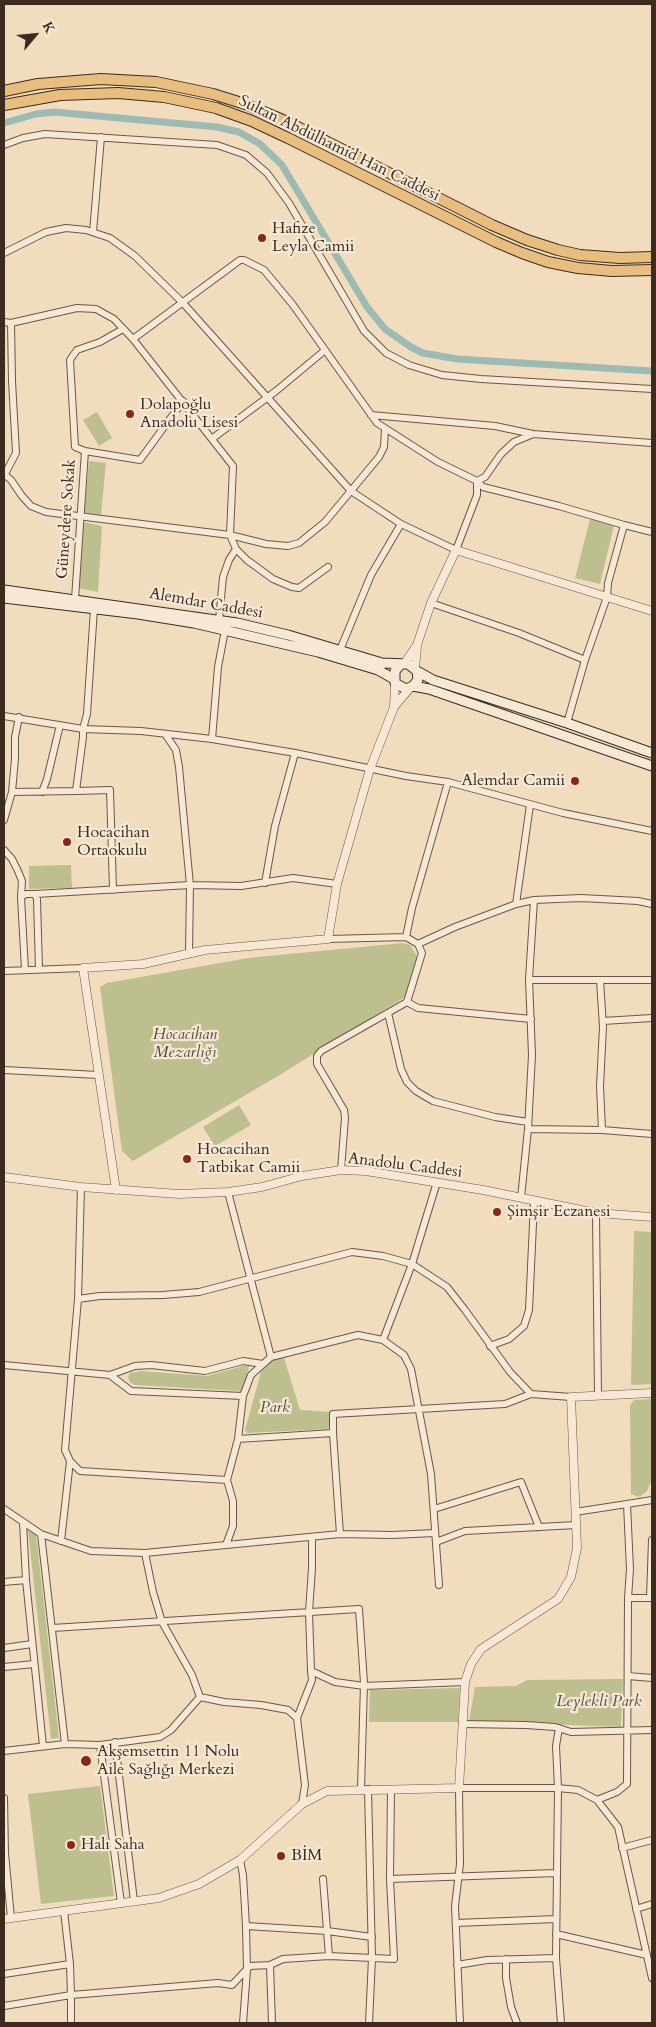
<!DOCTYPE html>
<html>
<head>
<meta charset="utf-8">
<style>
	body { margin:0 }
	#map { position:relative; width:656px; height:2027px; overflow:hidden; background:#f1dcbd; font-family:Cardo,serif }
	canvas { display:block }
	.frame { position:absolute; inset:0; border:5px solid #3b2c1f; pointer-events:none }
	.north { position:absolute; left:10px; top:10px; width:50px; height:50px; -webkit-text-stroke:4px #f6e8d4; paint-order:stroke; rotate:62deg; font-size:14px; font-weight:700; line-height:20px; text-align:center; color:#3b2c1f }
	.north::after { content:''; display:block; margin:auto; width:18px; height:22px; background:#3b2c1f; clip-path:polygon(50% 0,100% 100%,50% 72%,0 100%) }
</style>
</head>
<body>
<div id="map">
<canvas width="656" height="2027"></canvas>
<div class="frame"></div>
<div class="north">K</div>
</div>
<script>
const c = document.querySelector('canvas').getContext('2d');
c.lineJoin = 'round';
function paint(path, color) { c.fillStyle = color; c.fill(path, 'evenodd'); }
const poly = rows => new Path2D(rows.map(r => 'M' + r).join(''));
function strokePath(path, color, width, dash) { c.strokeStyle = color; c.lineWidth = width; c.lineCap = dash ? 'butt' : 'round'; c.setLineDash(dash || []); c.stroke(path); }
function label(font, color, halo, rows, align = 'center') {
  c.font = font + ' Cardo,serif'; c.lineWidth = 4.5; c.setLineDash([]); c.textBaseline = 'middle'; c.strokeStyle = halo; c.fillStyle = color; for (const [text, x, y, turn = 0] of rows) {
    c.save(); c.translate(x, y); c.rotate((+turn || 0) * Math.PI / 180); c.textAlign = isNaN(turn) ? turn : align; if (halo) c.strokeText(text, 0, 0); c.fillText(text, 0, 0); c.restore();
  }
}
const green = poly([
	[97,412,112,438,99,446,83,420],
	[89,461,106,463,101,515,84,513],
	[590,519,614,525,600,584,575,578],
	[83,522,102,526,98,592,78,588],
	[71,865,72,888,29,889,29,866],
	[403,943,410,945,418,958,405,997,278,1076,133,1161,122,1151,100,987,107,983,248,958],
	[239,1105,251,1125,215,1146,203,1127],
	[634,1231,652,1232,652,1384,631,1385],
	[284,1358,300,1410,330,1412,329,1428,326,1429,247,1433,245,1430,261,1372,272,1360],
	[243,1366,249,1366,243,1390,239,1391,135,1385,131,1383,128,1378,130,1373,141,1371,207,1376],
	[652,1399,652,1479,647,1491,639,1497,631,1494,630,1406,634,1400],
	[28,1530,36,1534,59,1738,51,1739],
	[623,1679,621,1727,469,1721,475,1687,516,1686,527,1680],
	[460,1688,458,1722,369,1722,370,1690],
	[100,1786,114,1896,41,1904,28,1794]
]);
const canal = poly([
	[4,123,36,114,54,112,217,127,239,132,260,144,282,165,367,307,385,329,411,347,423,353,457,359,652,371]
]);
const minor = poly([
	[4,145,23,138,45,134,217,145,246,155,267,173,289,203,364,331,386,353,409,365,442,375,481,379,652,389],
	[93,232,101,137],
	[4,253,46,232,66,228,86,230,110,238,135,256,183,303,351,491,401,524,456,550,477,495,477,481,483,487,559,506,624,525],
	[4,322,11,323,77,308,96,309,114,319,133,339,233,466,230,535,266,544,288,546,299,543,325,522,379,457,384,447,385,429],
	[133,339,240,260,244,260,264,270,293,305,377,423,438,462,477,481,485,477,501,454,514,442,533,434],
	[371,415,495,426,533,434,652,443],
	[213,438,276,391,324,351],
	[85,451,140,460,183,401],
	[4,474,11,480,22,496,31,506,46,512,230,535,236,549,229,560,223,577,219,620],
	[5,474,16,453,12,381,11,323],
	[236,549,247,560,273,579,292,587,299,588,328,567],
	[75,599,85,451,75,447,70,360,77,350,100,342,123,329],
	[431,603,519,633,585,660],
	[340,650,371,575,401,524],
	[4,716,83,729,141,731,212,739,295,753,406,776,448,782,563,813,652,831],
	[567,723,585,660,607,597,608,583,624,525,652,532],
	[165,734,176,750,179,767,190,885,189,954],
	[212,739,218,667,225,630],
	[76,791,110,790,113,890],
	[12,792,15,759,15,737,19,717],
	[42,792,47,779,60,725],
	[4,820,12,792,76,791,83,737,83,729,87,714,94,609],
	[4,850,12,859,18,871,22,881,21,897],
	[265,883,275,826,295,753],
	[35,894,190,885,241,886,293,878,337,884],
	[516,904,530,805],
	[406,937,412,908,448,782],
	[328,939,406,937,418,944,422,953,407,1002,321,1051,317,1056,317,1064,344,1110,345,1118,341,1170],
	[418,944,455,927,516,904,534,900],
	[25,970,21,897,26,894,35,894,37,899,39,969],
	[4,971,83,968],
	[529,980,652,980],
	[407,1002,418,1008,531,1019],
	[388,1013,401,1069,407,1082,416,1091,433,1101,495,1117,528,1122],
	[603,1021,652,1018],
	[4,1070,98,1075],
	[528,1129,602,1130,600,1086,603,1027,600,980],
	[602,1130,652,1134],
	[228,1192,271,1357],
	[521,1198,528,1129,532,1055,529,979,534,900,581,898,638,901,652,904],
	[596,1213,598,1396],
	[78,1299,100,1296,163,1295,199,1292,352,1252,383,1256,412,1264,447,1287,465,1310,510,1372,531,1394],
	[383,1340,412,1264,437,1182],
	[490,1346,509,1339,524,1326,529,1310,534,1202],
	[4,1365,110,1375,135,1366,151,1365,205,1371,243,1361,263,1364],
	[110,1375,131,1391,243,1396],
	[333,1433,340,1534],
	[238,1439,333,1433,333,1414,505,1404,531,1394,571,1397],
	[227,1480,238,1439,243,1396,251,1375,271,1357,358,1335,383,1340,404,1355,411,1369,431,1474,439,1585],
	[652,1500,627,1504,630,1569,628,1598,652,1598],
	[4,1509,41,1534,91,1551,145,1553,226,1545,233,1526,233,1501,227,1480,80,1471,70,1461,65,1450,78,1299,81,1187],
	[434,1509,521,1482,539,1527],
	[575,1512,627,1504],
	[23,1522,26,1580,43,1746],
	[41,1534,65,1744],
	[312,1537,312,1568,309,1612,311,1671,335,1682,364,1686,465,1682],
	[61,1541,70,1461],
	[436,1542,465,1531,576,1525],
	[226,1545,340,1534,392,1535,435,1533],
	[4,1582,26,1580],
	[650,1598,652,1540],
	[52,1628,359,1609,364,1683,361,1789],
	[4,1648,32,1644],
	[4,1667,34,1664],
	[628,1676,652,1678],
	[200,1697,224,1702,261,1705,288,1710,297,1718,305,1785,302,1804],
	[297,1718,312,1680,311,1671],
	[462,1724,526,1725,555,1727,571,1732,652,1730],
	[559,1728,556,1746,558,1788,556,1958,561,2023],
	[115,1742,134,1901],
	[100,1745,121,1903],
	[4,1751,65,1744,100,1745,160,1737,171,1730,200,1697,192,1675,162,1622,153,1592,145,1553],
	[368,1789,372,1958,369,2023],
	[4,1798,5,1853,11,1918],
	[597,1800,618,1827,652,1978],
	[622,1848,652,1840],
	[240,1860,243,1875,246,1926,247,1970,243,2023],
	[323,1879,329,1956],
	[390,1879,556,1873],
	[636,1909,652,1904],
	[64,1911,70,1964,71,1995,218,1983,232,1985,250,1966,270,1965,283,1959,329,1956,394,1959,390,1879,391,1789],
	[456,1923,556,1919],
	[246,1926,327,1931,372,1937],
	[556,1934,647,1955],
	[506,1959,506,1978,511,2007,517,2023],
	[270,1965,272,2023],
	[457,1965,487,1960,556,1958],
	[4,1974,70,1964],
	[4,2006,71,1995,71,2023],
	[460,2023,455,1906,460,1864,459,1788,558,1788,578,1790,597,1800,617,1792,627,1784,628,1598]
]);
const tertiary = poly([
	[404,664,417,645,431,603,456,550,652,611],
	[415,668,417,647],
	[394,707,410,688],
	[4,1177,81,1187,179,1194,228,1192,262,1187,302,1176,341,1170,366,1171,483,1190,596,1213,652,1217],
	[116,1190,83,968,143,964,205,950,328,939,337,884,370,769,394,707,395,683],
	[4,1919,159,1898,199,1884,240,1860,302,1804,327,1791,459,1788,465,1682,471,1664,481,1649,558,1599,571,1577,577,1548,571,1397,652,1393]
]);
const secondary = poly([
	[4,590,237,623,288,635,382,663,408,664,417,671,418,680,413,686,406,689,395,683,395,671,400,665],
	[4,598,138,614,194,623,318,652,378,670,394,679],
	[417,671,433,680,567,723,652,753],
	[413,686,429,689,652,766]
]);
const primary = poly([
	[4,91,38,84,101,79,156,82,213,94,245,104,288,122,492,225,527,240,558,250,580,255,620,258,652,257],
	[4,105,60,95,118,93,164,97,216,108,252,121,288,138,496,242,522,253,548,262,578,268,612,271,652,270]
]);
const markers = [
	[262,238,5,"#8f2418"],
	[130,414,5,"#8f2418"],
	[575,781,5,"#8f2418"],
	[67,842,5,"#8f2418"],
	[187,1159,5,"#8f2418"],
	[497,1212,5,"#8f2418"],
	[86,1761,6,"#8f2418"],
	[71,1845,5,"#8f2418"],
	[281,1856,5,"#8f2418"]
];
const streetNames = [
	["Sultan Abdülhamid Han Caddesi",339,149,26],
	["Güneydere Sokak",67,519,-86],
	["Alemdar Caddesi",206,604,10],
	["Anadolu Caddesi",405,1166,7]
];
const poiNames = [
	["Hafize",272,229],
	["Leyla Camii",272,247],
	["Dolapoğlu",140,405],
	["Anadolu Lisesi",140,423],
	["Alemdar Camii",565,781,"right"],
	["Hocacihan",77,833],
	["Ortaokulu",77,851],
	["Hocacihan",197,1150],
	["Tatbikat Camii",197,1168],
	["Şimşir Eczanesi",507,1212],
	["Akşemsettin 11 Nolu",97,1752],
	["Aile Sağlığı Merkezi",97,1770],
	["Halı Saha",81,1845],
	["BİM",291,1856]
];
const parkNames = [
	["Hocacihan",185,1035],
	["Mezarlığı",185,1053],
	["Park",275,1408],
	["Leylekli Park",599,1702]
];
paint(green, '#bdbf8f');
strokePath(canal, '#9bbbb4', 7);
strokePath(minor, '#685846', 8);
strokePath(tertiary, '#685846', 9);
strokePath(secondary, '#3b2c1f', 11);
strokePath(primary, '#3b2c1f', 12);
strokePath(minor, '#f6e8d4', 6);
strokePath(tertiary, '#f6e8d4', 8);
strokePath(secondary, '#f6e8d4', 9);
strokePath(primary, '#e8be7e', 10);
for (const [x, y, r, color] of markers) { const dot = new Path2D(); dot.arc(x, y, r, 0, 2 * Math.PI); c.fillStyle = color; c.fill(dot); strokePath(dot, '#f6e8d4', 2); }
label('16px', '#3b2c1f', '#f6e8d4', streetNames);
label('16px', '#3b2c1f', '#f6e8d4', poiNames, 'left');
label('italic 16px', '#554935', '#f6e8d4', parkNames);
</script>
</body>
</html>
